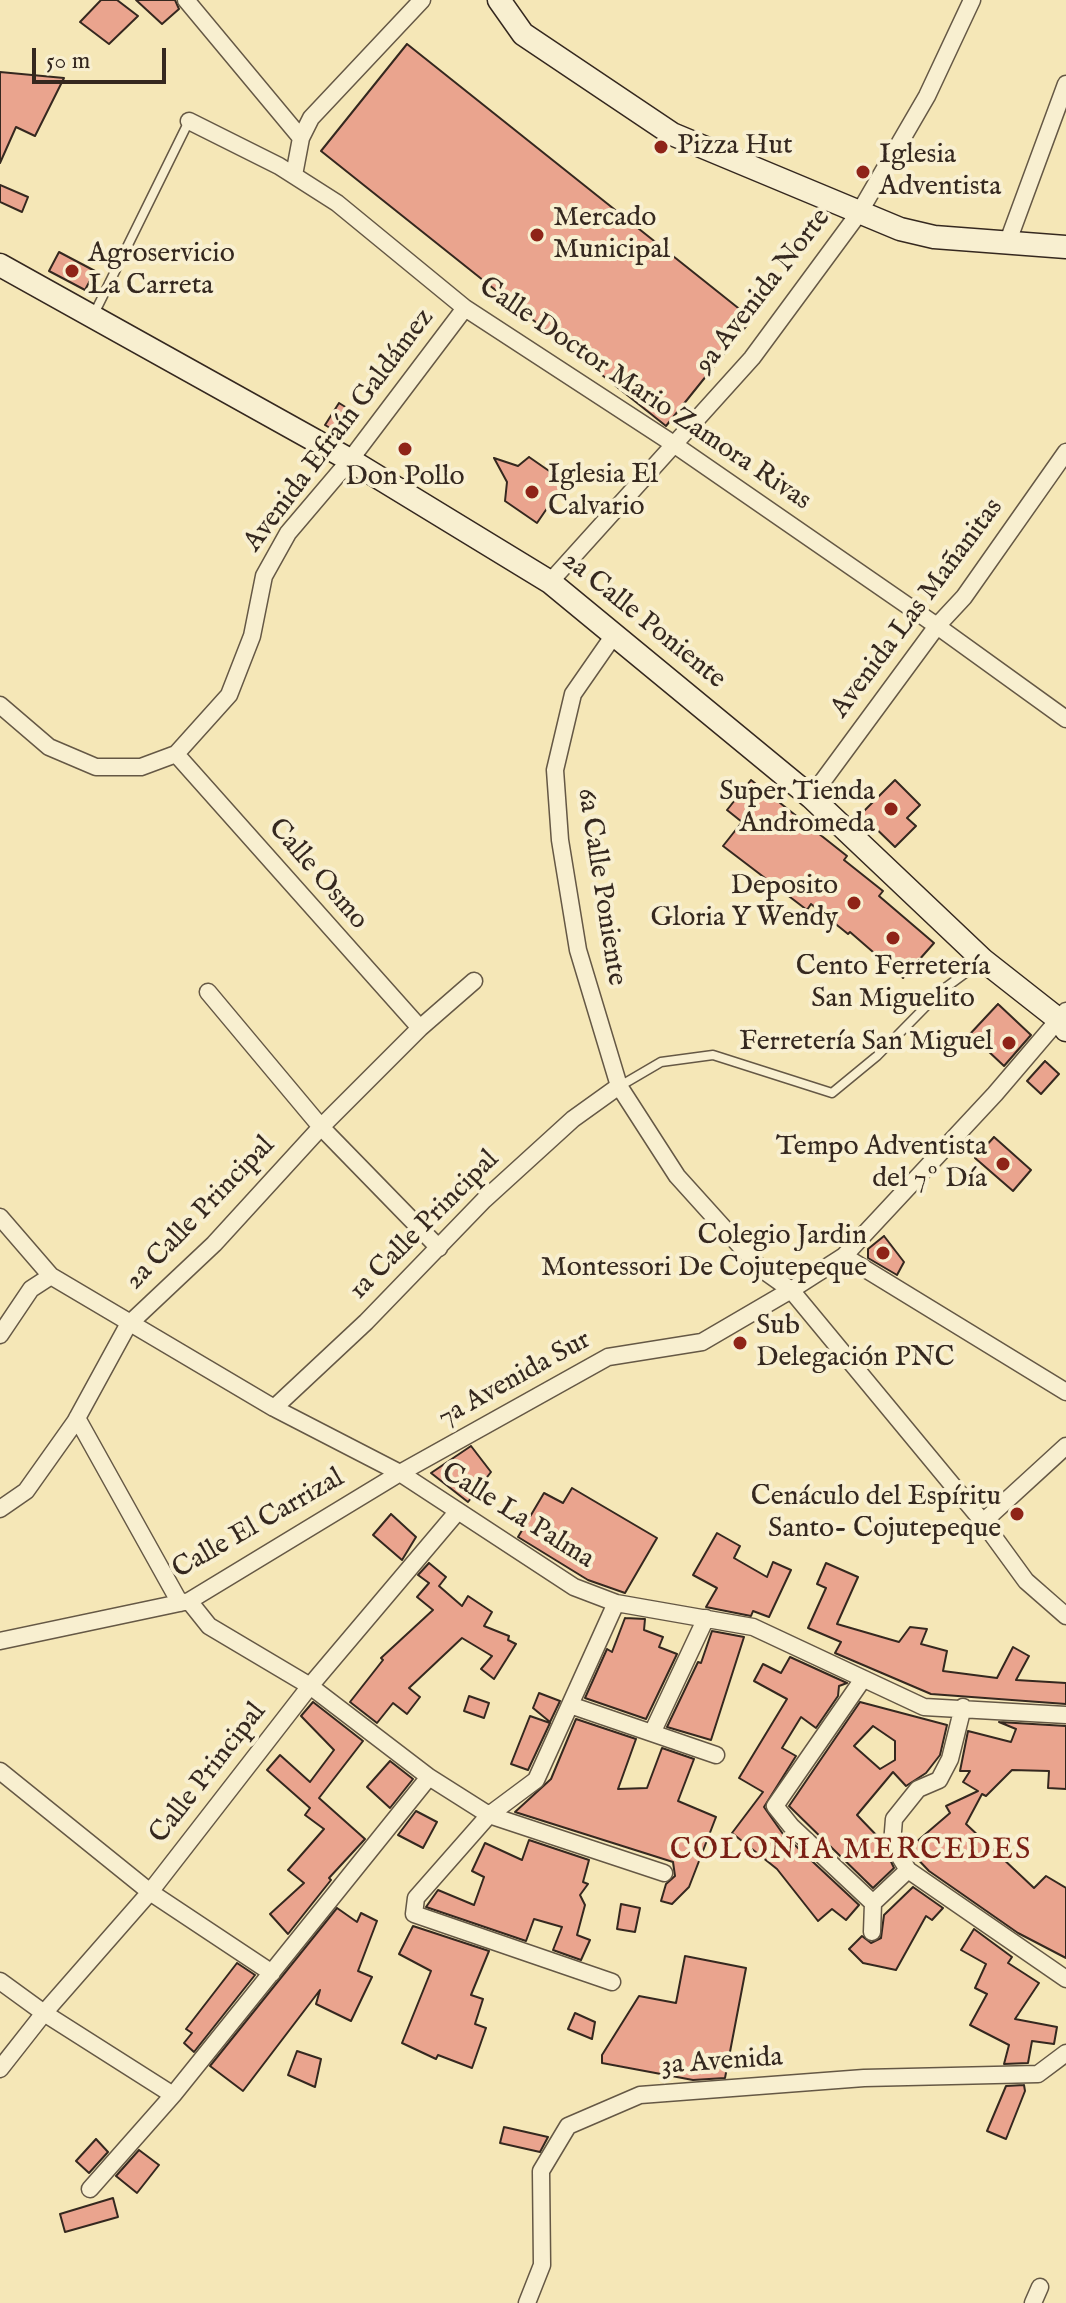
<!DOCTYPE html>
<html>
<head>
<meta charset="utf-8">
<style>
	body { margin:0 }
	#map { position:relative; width:1066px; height:2303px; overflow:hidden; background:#f5e7b7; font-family:"IM FELL English",serif }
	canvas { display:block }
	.scale { position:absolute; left:32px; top:48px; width:134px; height:36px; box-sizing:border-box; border:4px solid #35281f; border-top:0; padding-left:10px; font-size:24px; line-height:28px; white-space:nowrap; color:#35281f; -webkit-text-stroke:6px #f8efd0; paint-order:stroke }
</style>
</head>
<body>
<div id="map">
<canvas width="1066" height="2303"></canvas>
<div class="scale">50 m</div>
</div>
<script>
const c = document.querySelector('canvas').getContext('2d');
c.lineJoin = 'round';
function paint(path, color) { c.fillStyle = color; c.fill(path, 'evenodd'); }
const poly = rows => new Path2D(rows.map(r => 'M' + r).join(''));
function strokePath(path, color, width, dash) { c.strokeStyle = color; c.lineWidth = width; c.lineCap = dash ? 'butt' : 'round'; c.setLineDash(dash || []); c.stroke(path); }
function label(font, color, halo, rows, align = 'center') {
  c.font = font + ' "IM FELL English",serif'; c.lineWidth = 8; c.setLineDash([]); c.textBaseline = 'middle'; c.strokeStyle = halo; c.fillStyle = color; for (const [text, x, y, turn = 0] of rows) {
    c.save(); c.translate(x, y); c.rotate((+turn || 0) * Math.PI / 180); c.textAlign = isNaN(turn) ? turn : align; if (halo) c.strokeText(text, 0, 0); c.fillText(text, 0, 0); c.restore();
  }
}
const building = poly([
	[101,0,117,0,138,16,109,44,80,22,101,0],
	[136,0,175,0,179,9,162,24,136,0],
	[407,44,752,319,666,426,321,151,407,44],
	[0,72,64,78,35,136,16,127,0,163,0,72],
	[0,185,28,197,22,212,0,202,0,185],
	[59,252,95,271,85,290,49,271,59,252],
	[339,403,360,416,349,433,342,435,325,425,339,403],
	[529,457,565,482,537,523,505,501,507,482,494,458,518,466,529,457],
	[751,780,847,856,844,860,883,891,879,896,934,943,903,978,850,932,848,934,811,904,807,910,723,846,742,822,727,810,751,780],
	[895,780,920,805,907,818,916,826,895,847,861,814,895,780],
	[998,1004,1031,1035,1004,1066,970,1034,998,1004],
	[1045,1061,1059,1074,1041,1094,1027,1081,1045,1061],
	[994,1137,1031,1170,1013,1191,975,1158,994,1137],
	[884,1236,904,1262,897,1275,868,1258,868,1249,884,1236],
	[471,1446,491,1472,468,1502,431,1473,471,1446],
	[572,1488,657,1538,625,1593,588,1580,518,1537,544,1493,563,1503,572,1488],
	[391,1514,416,1537,402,1560,373,1535,391,1514],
	[717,1533,740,1546,734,1558,767,1577,773,1562,791,1570,769,1617,753,1611,751,1616,706,1607,717,1588,693,1575,717,1533],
	[429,1563,446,1577,439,1586,462,1606,468,1596,492,1612,484,1626,509,1636,508,1640,516,1644,494,1679,481,1669,492,1656,462,1638,409,1688,420,1697,407,1714,393,1703,377,1723,350,1702,383,1660,381,1658,433,1610,417,1597,429,1583,418,1575,429,1563],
	[826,1563,858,1577,837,1624,899,1642,910,1627,927,1629,921,1644,947,1651,943,1671,997,1678,1013,1647,1029,1656,1016,1680,1066,1683,1066,1704,931,1694,835,1653,841,1642,808,1628,826,1588,817,1584,826,1563],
	[625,1618,645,1619,644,1630,663,1637,659,1647,677,1654,646,1719,585,1698,607,1649,612,1652,625,1618],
	[712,1631,744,1637,711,1740,667,1727,698,1662,701,1663,712,1631],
	[790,1657,847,1683,839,1686,838,1696,816,1728,801,1717,782,1748,796,1756,764,1807,783,1834,859,1905,846,1920,832,1909,818,1921,777,1869,732,1833,763,1792,739,1778,787,1699,754,1681,763,1664,781,1673,790,1657],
	[539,1693,560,1701,550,1722,533,1708,539,1693],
	[469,1696,489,1703,484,1718,464,1711,469,1696],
	[313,1702,363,1741,319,1798,365,1839,329,1878,331,1880,288,1934,270,1914,304,1883,288,1870,324,1829,305,1815,310,1808,267,1770,280,1755,310,1782,334,1750,301,1716,313,1702],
	[860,1702,947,1725,940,1755,926,1773,906,1786,893,1772,857,1815,881,1840,894,1868,873,1888,789,1806,860,1702],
	[873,1726,895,1741,895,1760,880,1769,854,1746,873,1726],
	[530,1716,550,1723,528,1770,511,1764,530,1716],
	[576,1719,636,1739,618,1789,647,1788,662,1748,694,1759,678,1801,716,1817,689,1887,672,1904,661,1901,666,1884,675,1876,673,1862,515,1812,551,1779,576,1719],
	[999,1722,1066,1726,1066,1789,1048,1788,1049,1771,1012,1770,986,1796,982,1794,966,1824,1034,1888,1046,1876,1066,1888,1066,1958,1018,1933,929,1871,908,1849,950,1813,946,1806,978,1791,963,1782,970,1771,960,1771,968,1731,1011,1742,1016,1729,999,1722],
	[390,1761,413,1779,390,1808,367,1787,390,1761],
	[416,1811,437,1822,423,1848,398,1835,416,1811],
	[529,1840,589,1860,583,1882,588,1884,580,1895,585,1905,577,1935,590,1940,581,1960,553,1950,562,1927,534,1919,526,1941,426,1907,438,1890,474,1905,484,1877,472,1871,485,1843,522,1860,529,1840],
	[913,1887,943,1908,932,1920,926,1916,896,1970,863,1963,849,1949,862,1936,871,1943,881,1938,884,1915,913,1887],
	[621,1904,640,1908,635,1932,617,1929,621,1904],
	[337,1908,357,1922,361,1913,377,1921,358,1971,372,1977,351,2021,316,2004,320,1990,243,2091,210,2066,337,1908],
	[413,1926,489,1951,471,1995,483,1999,475,2024,486,2028,472,2068,438,2055,436,2059,402,2043,431,1971,399,1954,413,1926],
	[974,1929,1012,1957,1008,1963,1039,1983,1015,2019,1057,2027,1054,2044,1032,2041,1028,2063,1004,2064,1009,2045,970,2025,987,1994,975,1988,986,1964,961,1950,974,1929],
	[685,1956,746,1968,725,2078,693,2080,602,2063,602,2055,639,1996,676,2003,685,1956],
	[237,1963,255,1975,194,2052,184,2043,192,2033,186,2029,237,1963],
	[575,2013,595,2022,592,2039,568,2029,575,2013],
	[297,2051,321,2059,315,2087,288,2075,297,2051],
	[1024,2085,1025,2091,1006,2139,987,2131,1006,2086,1024,2085],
	[504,2127,548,2137,540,2152,500,2143,504,2127],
	[96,2139,108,2152,89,2173,76,2161,96,2139],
	[139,2150,159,2165,137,2193,116,2176,139,2150],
	[113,2198,118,2217,65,2232,60,2214,113,2198]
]);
const lane = poly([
	[94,314,189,121],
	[620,1086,661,1062,713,1055,832,1093,877,1056,941,991,983,960]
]);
const street = poly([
	[186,0,301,138],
	[189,121,279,166,337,203,465,308,672,443,937,626,1066,719],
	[294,175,301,138,311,118,422,0],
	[1007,244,1066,84],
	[550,582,752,358,859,213,927,96,972,0],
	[614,635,573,694,555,770,560,840,578,950,619,1086,677,1176,760,1268,791,1290,983,1522,1026,1581,1066,1616],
	[0,705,49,747,96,767,141,767,176,754,229,695,252,636,264,576,288,533,350,460,465,308],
	[176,754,420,1028],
	[811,797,937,626,964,597,1066,452],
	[208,992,321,1127,439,1248],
	[0,1217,51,1276,274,1408,400,1473,574,1587,616,1603,753,1627,924,1707,1066,1715],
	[844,1256,1066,1392],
	[0,1335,31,1289,51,1276],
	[274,1408,366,1322,484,1200,573,1119,619,1086],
	[77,1418,180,1603],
	[0,1509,26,1491,75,1422,128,1325,214,1244,321,1127,420,1028,474,981],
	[983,1522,1066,1446],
	[189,1601,209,1626,310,1686,429,1777,489,1815,664,1873],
	[0,1641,189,1601,400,1473,608,1357,702,1342,791,1290,844,1256,995,1094,1066,1011],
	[863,1679,775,1806,791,1826,873,1903,872,1932],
	[570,1705,716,1755],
	[963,1707,950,1759,939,1780,918,1789,894,1819,892,1844,908,1870,1066,1979],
	[653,1731,706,1618],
	[0,1771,150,1892,272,1973],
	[873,1903,908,1870],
	[0,1981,44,2013,173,2095],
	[612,1982,414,1914,416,1898,489,1815,536,1780,616,1603],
	[0,2069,44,2013,150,1892,310,1686,458,1511],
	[90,2189,173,2095,429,1777],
	[527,2303,542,2265,541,2171,568,2126,640,2095,864,2078,1038,2074,1066,2053],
	[1033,2303,1040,2287]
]);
const secondary = poly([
	[499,0,523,34,672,134,900,229,934,237,1066,247],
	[0,265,350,460,550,582,811,797,983,960,1058,1019,1066,1030]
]);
const markers = [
	[661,147,8,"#8f2418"],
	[863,172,8,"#8f2418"],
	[537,235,8,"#8f2418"],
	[72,271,8,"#8f2418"],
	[405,449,8,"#8f2418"],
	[532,492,8,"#8f2418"],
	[891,809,8,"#8f2418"],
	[854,903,8,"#8f2418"],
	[893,938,8,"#8f2418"],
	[1009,1043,8,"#8f2418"],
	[1003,1164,8,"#8f2418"],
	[883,1253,8,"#8f2418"],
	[740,1343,8,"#8f2418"],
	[1017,1514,8,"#8f2418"]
];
const poiNames = [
	["Pizza Hut",677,147],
	["Iglesia",879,156],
	["Adventista",879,188],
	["Mercado",553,219],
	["Municipal",553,251],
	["Agroservicio",88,255],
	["La Carreta",88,287],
	["Iglesia El",548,476],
	["Calvario",548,508],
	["Don Pollo",405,478,"center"],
	["Super Tienda",875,793,"right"],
	["Andromeda",875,825,"right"],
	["Deposito",838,887,"right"],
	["Gloria Y Wendy",838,919,"right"],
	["Cento Ferretería",893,968,"center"],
	["San Miguelito",893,1000,"center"],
	["Ferretería San Miguel",993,1043,"right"],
	["Tempo Adventista",987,1148,"right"],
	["del 7º Día",987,1180,"right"],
	["Colegio Jardin",867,1237,"right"],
	["Montessori De Cojutepeque",867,1269,"right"],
	["Sub",756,1327],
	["Delegación PNC",756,1359],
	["Cenáculo del Espíritu",1001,1498,"right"],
	["Santo- Cojutepeque",1001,1530,"right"]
];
const streetNames = [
	["9a Avenida Norte",764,292,-52],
	["Calle Doctor Mario Zamora Rivas",644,395,34],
	["Avenida Efraín Galdámez",340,431,-53],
	["Avenida Las Mañanitas",918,609,-53],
	["2a Calle Poniente",643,621,39],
	["Calle Osmo",317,875,49],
	["6a Calle Poniente",600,887,81],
	["2a Calle Principal",201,1214,-46],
	["1a Calle Principal",425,1226,-45],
	["7a Avenida Sur",515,1380,-29],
	["Calle La Palma",517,1517,32],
	["Calle El Carrizal",259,1525,-30],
	["Calle Principal",209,1774,-52],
	["3a Avenida",722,2063,-4]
];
const neighbourhoodNames = [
	["COLONIA MERCEDES",851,1852]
];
paint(building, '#eaa48e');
strokePath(building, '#35281f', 2);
strokePath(lane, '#655845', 11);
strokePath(street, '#655845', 19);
strokePath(secondary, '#35281f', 25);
strokePath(lane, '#f8efd0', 8);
strokePath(street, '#f8efd0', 16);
strokePath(secondary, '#f8efd0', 22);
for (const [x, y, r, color] of markers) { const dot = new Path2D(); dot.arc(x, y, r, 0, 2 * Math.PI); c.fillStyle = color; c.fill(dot); strokePath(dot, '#f8efd0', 3); }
label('28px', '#35281f', '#f8efd0', poiNames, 'left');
label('28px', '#35281f', '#f8efd0', streetNames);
c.letterSpacing = '2px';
label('30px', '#7a1f14', '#f8efd0', neighbourhoodNames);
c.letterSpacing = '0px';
</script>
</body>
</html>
